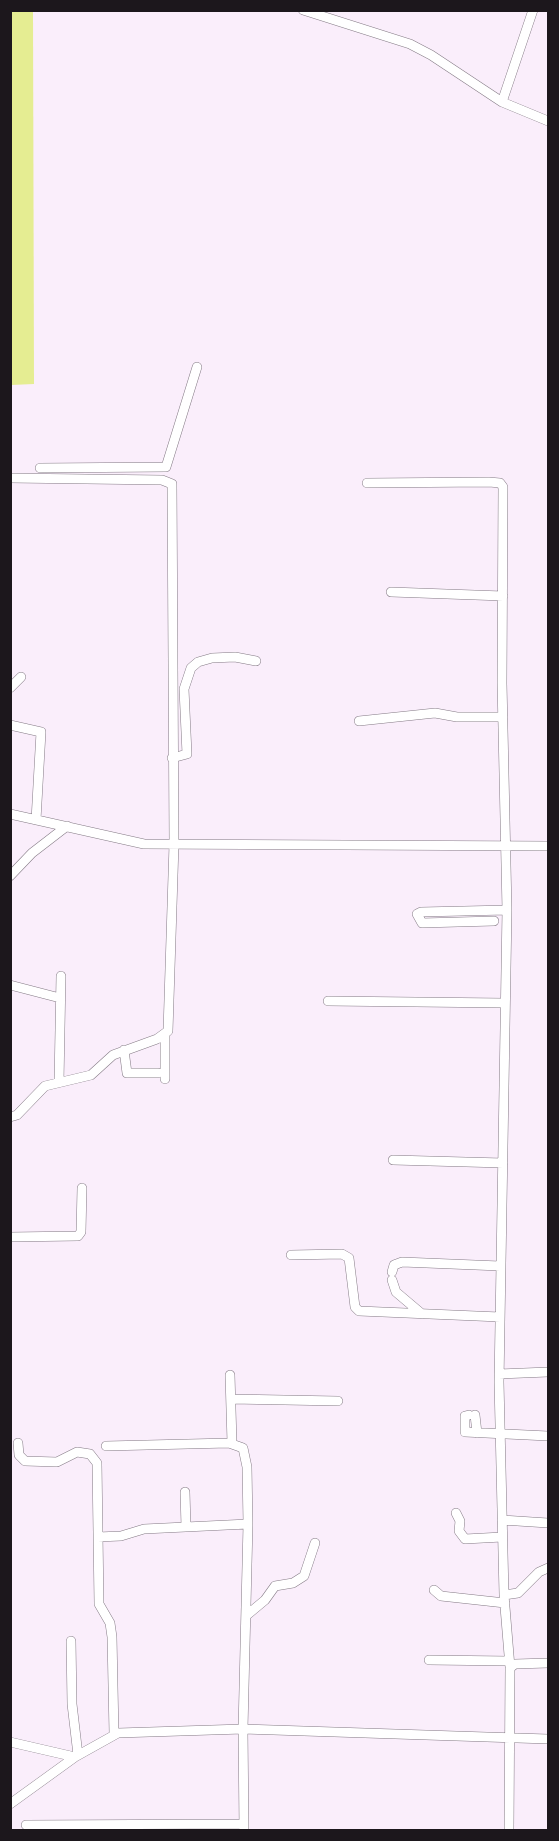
<!DOCTYPE html>
<html>
<head>
<meta charset="utf-8">
<style>
	body { margin:0 }
	#map { position:relative; width:559px; height:1841px; overflow:hidden; background:#faeefb; font-family:Bitter,serif }
	canvas { display:block }
	.frame { position:absolute; inset:0; border:12px solid #1c171c; pointer-events:none }
</style>
</head>
<body>
<div id="map">
<canvas width="559" height="1841"></canvas>
<div class="frame"></div>
</div>
<script>
const c = document.querySelector('canvas').getContext('2d');
c.lineJoin = 'round';
function paint(path, color) { c.fillStyle = color; c.fill(path, 'evenodd'); }
const poly = rows => new Path2D(rows.map(r => 'M' + r).join(''));
function strokePath(path, color, width, dash) { c.strokeStyle = color; c.lineWidth = width; c.lineCap = dash ? 'butt' : 'round'; c.setLineDash(dash || []); c.stroke(path); }
const green = poly([
	[10,11,33,11,34,384,11,385]
]);
const minor = poly([
	[303,10,410,44,431,55,502,102,548,121],
	[502,102,533,10],
	[40,468,166,467,197,367],
	[10,478,162,480,172,484,174,844,168,1031,157,1039,113,1055,91,1075,45,1086,17,1115,10,1117],
	[367,483,489,482,500,483,503,487,502,683,507,910,499,1382,504,1595,510,1667],
	[391,592,503,596],
	[10,688,21,677],
	[359,721,435,713,457,717,503,717],
	[10,725,41,732,36,820],
	[172,758,187,754,184,689,191,668,198,662,212,658,235,657,256,661],
	[10,814,144,844,548,846],
	[10,876,32,853,67,826],
	[494,921,422,923,417,914,421,912,507,910],
	[10,985,60,998],
	[328,1001,504,1003],
	[124,1050,127,1073,158,1073],
	[165,1079,165,1035],
	[59,1082,61,976],
	[393,1160,503,1163],
	[10,1237,78,1236,81,1232,82,1188],
	[291,1255,342,1254,349,1258,355,1307,359,1311,500,1317],
	[392,1272,394,1265,402,1262,500,1266],
	[392,1280,396,1292,422,1314],
	[499,1374,548,1372],
	[230,1375,232,1443],
	[231,1399,338,1401],
	[469,1415,465,1416,465,1432,548,1436],
	[475,1415,477,1433],
	[18,1443,19,1455,25,1461,57,1462,77,1452,90,1454,97,1463,99,1604,110,1623,112,1637,114,1734],
	[106,1446,229,1443,243,1448,247,1467,248,1524,243,1729,548,1739],
	[185,1492,186,1527],
	[456,1513,460,1521,459,1531,465,1539,502,1537],
	[502,1520,548,1523],
	[98,1537,121,1536,144,1529,248,1524],
	[434,1590,441,1596,505,1603],
	[504,1595,518,1593,539,1572,548,1568],
	[247,1615,265,1600,275,1586,293,1583,304,1576,315,1543],
	[71,1641,72,1704,78,1755],
	[429,1660,509,1661],
	[10,1742,75,1757],
	[10,1804,75,1757,118,1733,243,1729,244,1830],
	[26,1825,244,1824],
	[509,1830,510,1668,515,1664,548,1663]
]);
paint(green, '#e5ed92');
strokePath(minor, '#847a85', 10);
strokePath(minor, '#fff', 9);
</script>
</body>
</html>
